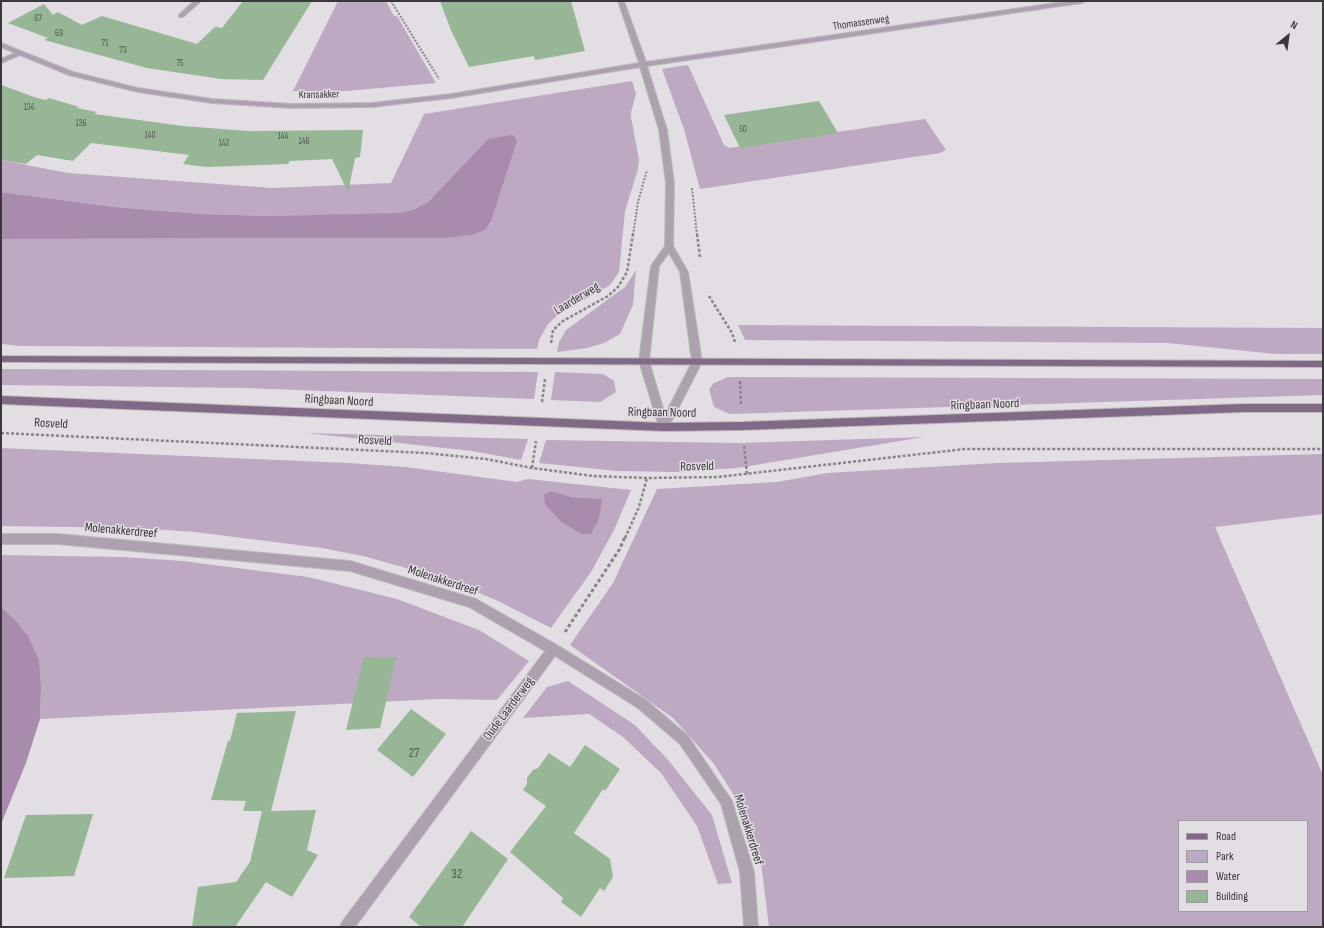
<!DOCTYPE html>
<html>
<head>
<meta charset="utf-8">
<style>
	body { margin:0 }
	#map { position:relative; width:1324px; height:928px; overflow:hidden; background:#e3dde4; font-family:"Sofia Sans Condensed",sans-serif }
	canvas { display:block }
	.frame { position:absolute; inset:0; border:2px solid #3a383b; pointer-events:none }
	.legend { position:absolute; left:1178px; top:820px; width:130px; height:92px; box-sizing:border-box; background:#e3dde4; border:1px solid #9f9ba0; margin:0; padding:5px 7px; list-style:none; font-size:12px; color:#3a383b }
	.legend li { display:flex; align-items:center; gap:8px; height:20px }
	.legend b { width:20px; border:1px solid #9f9ba0 }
	.north { position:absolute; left:1268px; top:16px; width:40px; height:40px; -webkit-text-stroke:3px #e3dde4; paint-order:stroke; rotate:29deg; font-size:11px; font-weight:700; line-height:16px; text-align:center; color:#3a383b }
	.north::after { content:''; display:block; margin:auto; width:14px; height:18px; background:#3a383b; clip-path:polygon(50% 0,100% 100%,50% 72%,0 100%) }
</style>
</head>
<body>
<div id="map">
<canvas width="1324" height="928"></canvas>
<div class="frame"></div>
<ul class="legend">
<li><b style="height:5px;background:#816a85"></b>Road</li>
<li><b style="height:11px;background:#bea9c2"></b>Park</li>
<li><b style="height:11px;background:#a98cad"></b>Water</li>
<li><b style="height:11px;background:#96b696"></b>Building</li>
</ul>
<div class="north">N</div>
</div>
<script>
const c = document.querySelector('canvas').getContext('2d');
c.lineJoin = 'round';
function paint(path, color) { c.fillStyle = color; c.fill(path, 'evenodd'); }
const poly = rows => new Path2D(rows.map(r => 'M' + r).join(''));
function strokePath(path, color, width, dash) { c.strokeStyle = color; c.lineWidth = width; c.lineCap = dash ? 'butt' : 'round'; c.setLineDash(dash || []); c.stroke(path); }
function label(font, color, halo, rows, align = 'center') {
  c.font = font + ' "Sofia Sans Condensed",sans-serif'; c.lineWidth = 3; c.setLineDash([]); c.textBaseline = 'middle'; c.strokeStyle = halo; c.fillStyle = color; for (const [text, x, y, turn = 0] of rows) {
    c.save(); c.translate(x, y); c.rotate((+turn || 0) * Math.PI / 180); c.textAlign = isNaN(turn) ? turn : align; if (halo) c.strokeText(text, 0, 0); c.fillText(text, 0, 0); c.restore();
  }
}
const green = poly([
	[338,1,386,1,394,16,397,16,436,83,346,91,293,91],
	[688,65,724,145,729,148,925,119,946,150,940,153,700,189,684,129,662,69],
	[632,81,636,94,631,112,631,117,639,160,638,169,625,211,619,272,610,285,558,315,548,324,539,340,537,349,20,346,1,344,1,239,447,238,472,235,488,139,429,201,413,210,397,213,376,215,273,216,202,214,115,207,1,192,1,160,68,173,272,188,391,183,424,114],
	[636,270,633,305,620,334,604,343,587,348,557,352,559,342,566,330,625,287],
	[738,325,1323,328,1323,354,1276,354,1167,343,745,340],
	[1,369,538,372,534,399,244,388,1,385],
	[555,372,603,374,614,381,616,392,600,402,551,400],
	[728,377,1323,379,1323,395,730,414,714,407,709,389,714,383],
	[306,433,528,439,521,460,472,451],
	[924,437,737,468,676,472,617,471,539,463,546,440,739,443],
	[1,448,348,463,406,467,517,482,528,479,631,490,614,530,591,572,551,628,498,601,465,587,413,570,367,557,322,548,195,532,136,528,1,526],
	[551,491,572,497,601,499,599,520,591,534,581,534,561,522],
	[1323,454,1323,514,1215,527,1323,775,1323,927,769,927,760,855,744,811,714,764,673,718,570,645,613,583,657,489,777,482,827,473,998,463],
	[1179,821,1307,821,1307,911,1179,911],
	[1,555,123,557,182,561,308,577,397,599,479,630,529,661,497,700,439,699,40,719,41,690,14,619,1,607],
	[568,681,635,725,669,761,712,815,732,883,718,884,697,826,661,773,623,737,589,714,523,718,547,687]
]);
const water = poly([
	[511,135,514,136,517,141,491,221,485,230,472,235,448,238,1,239,1,192,115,207,202,214,273,216,397,213,413,210,429,201,488,139],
	[551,491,572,497,602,499,599,520,591,534,581,534,561,522,545,504,544,495],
	[1,607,14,619,28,636,39,660,41,690,40,719,26,763,1,824]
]);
const building = poly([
	[243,1,312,1,263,80,221,79,147,68,44,40,48,38,8,23,44,4,53,15,58,12,82,25,102,16,197,44,215,27,222,28],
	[440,1,571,1,585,51,535,60,534,56,469,67,449,26,452,26,449,25],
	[1,85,37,98,46,100,49,98,79,107,77,108,97,112,94,114,183,126,248,131,363,130,360,157,355,158,348,192,332,159,290,161,288,164,207,167,183,164,189,155,91,143,73,161,37,155,26,164,1,160],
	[819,101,838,133,740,148,724,115],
	[364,657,396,658,380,728,346,730],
	[411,709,446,734,413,777,377,750],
	[296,711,271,811,316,810,307,850,318,855,292,897,266,882,235,927,192,927,198,887,236,882,250,862,262,811,268,811,243,811,246,801,211,800,228,741,230,741,237,713],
	[585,745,620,769,605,791,603,789,574,833,610,859,613,877,604,891,600,888,581,917,561,902,563,898,510,852,546,806,523,790,527,784,527,778,533,770,538,768,549,753,570,767],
	[93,814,74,876,4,878,26,815],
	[471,831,508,859,462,927,421,927,409,917]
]);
const pathFar2 = poly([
	[391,1,439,79],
	[692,188,697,235],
	[633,235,638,202,647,170]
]);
const pathFar1 = poly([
	[697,234,700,257],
	[709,296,732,333,735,342],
	[551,343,553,330,563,321,608,296,618,287,627,272,633,234],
	[740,381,741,405],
	[542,402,545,379],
	[1,433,425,453,486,459,532,468,593,476,647,478,718,477,965,449,1323,449],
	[744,446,747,474],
	[532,468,536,441],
	[625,538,639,507,647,478]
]);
const path = poly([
	[565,632,619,550,625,537]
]);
const minor = poly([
	[194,1,201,1,183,17,179,17,179,15,194,1],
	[618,1,624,1,646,62,1069,1,1085,1,1082,3,647,66,667,130,674,183,673,246,688,272,702,362,667,430,664,431,661,430,659,427,639,361,651,266,665,246,666,183,659,130,640,67,451,98,372,107,291,108,212,103,138,92,69,75,20,55,1,63,1,59,15,53,1,47,1,43,73,72,138,88,212,99,291,104,372,103,451,94,639,63,618,1],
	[669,253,680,272,692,362,665,415,649,361,659,266,669,253],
	[1,534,58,534,350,561,476,599,557,645,646,700,688,736,732,801,754,872,758,927,744,927,740,872,721,804,680,744,638,708,555,656,355,927,340,927,342,922,545,651,469,607,350,571,58,544,1,544,1,534]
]);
const major = poly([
	[1,356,1323,361,1323,367,1,362,1,356],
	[1,396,664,423,742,422,1244,404,1323,404,1323,412,1244,412,742,430,664,431,1,404,1,396]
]);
const farNumbernames = [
	["67",38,19],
	["69",59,34],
	["71",105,44],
	["73",123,51],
	["75",180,64],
	["134",29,108],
	["136",81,124],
	["50",743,130],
	["140",150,136],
	["144",283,137],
	["146",304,142],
	["142",224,144]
];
const farStreetnames = [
	["Thomassenweg",861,23,-8],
	["Kransakker",319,95,-1]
];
const streetNames = [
	["Laarderweg",577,299,-31],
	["Ringbaan Noord",339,401,3],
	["Ringbaan Noord",985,405,-2],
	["Ringbaan Noord",662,413,1],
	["Rosveld",51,424,3],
	["Rosveld",375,441,3],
	["Rosveld",697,467,-1],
	["Molenakkerdreef",121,531,5],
	["Molenakkerdreef",443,581,18],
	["Oude Laarderweg",509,709,-53],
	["Molenakkerdreef",748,830,73]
];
const nearNumbernames = [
	["27",414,754],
	["32",457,875]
];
paint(green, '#bea9c2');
paint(water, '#a98cad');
paint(building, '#96b696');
strokePath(minor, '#beb9bf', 2);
strokePath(major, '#beb9bf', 2);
strokePath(pathFar2, '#888489', 2, [2, 1.5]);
strokePath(pathFar1, '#888489', 2.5, [3, 2]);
strokePath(path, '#888489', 3, [3.5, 2.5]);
paint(minor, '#ada0af');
paint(major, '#816a85');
label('9px', '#515852', null, farNumbernames);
label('11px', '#3a383b', '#e3dde4', farStreetnames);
label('13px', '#3a383b', '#e3dde4', streetNames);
label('13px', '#515852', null, nearNumbernames);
</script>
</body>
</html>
